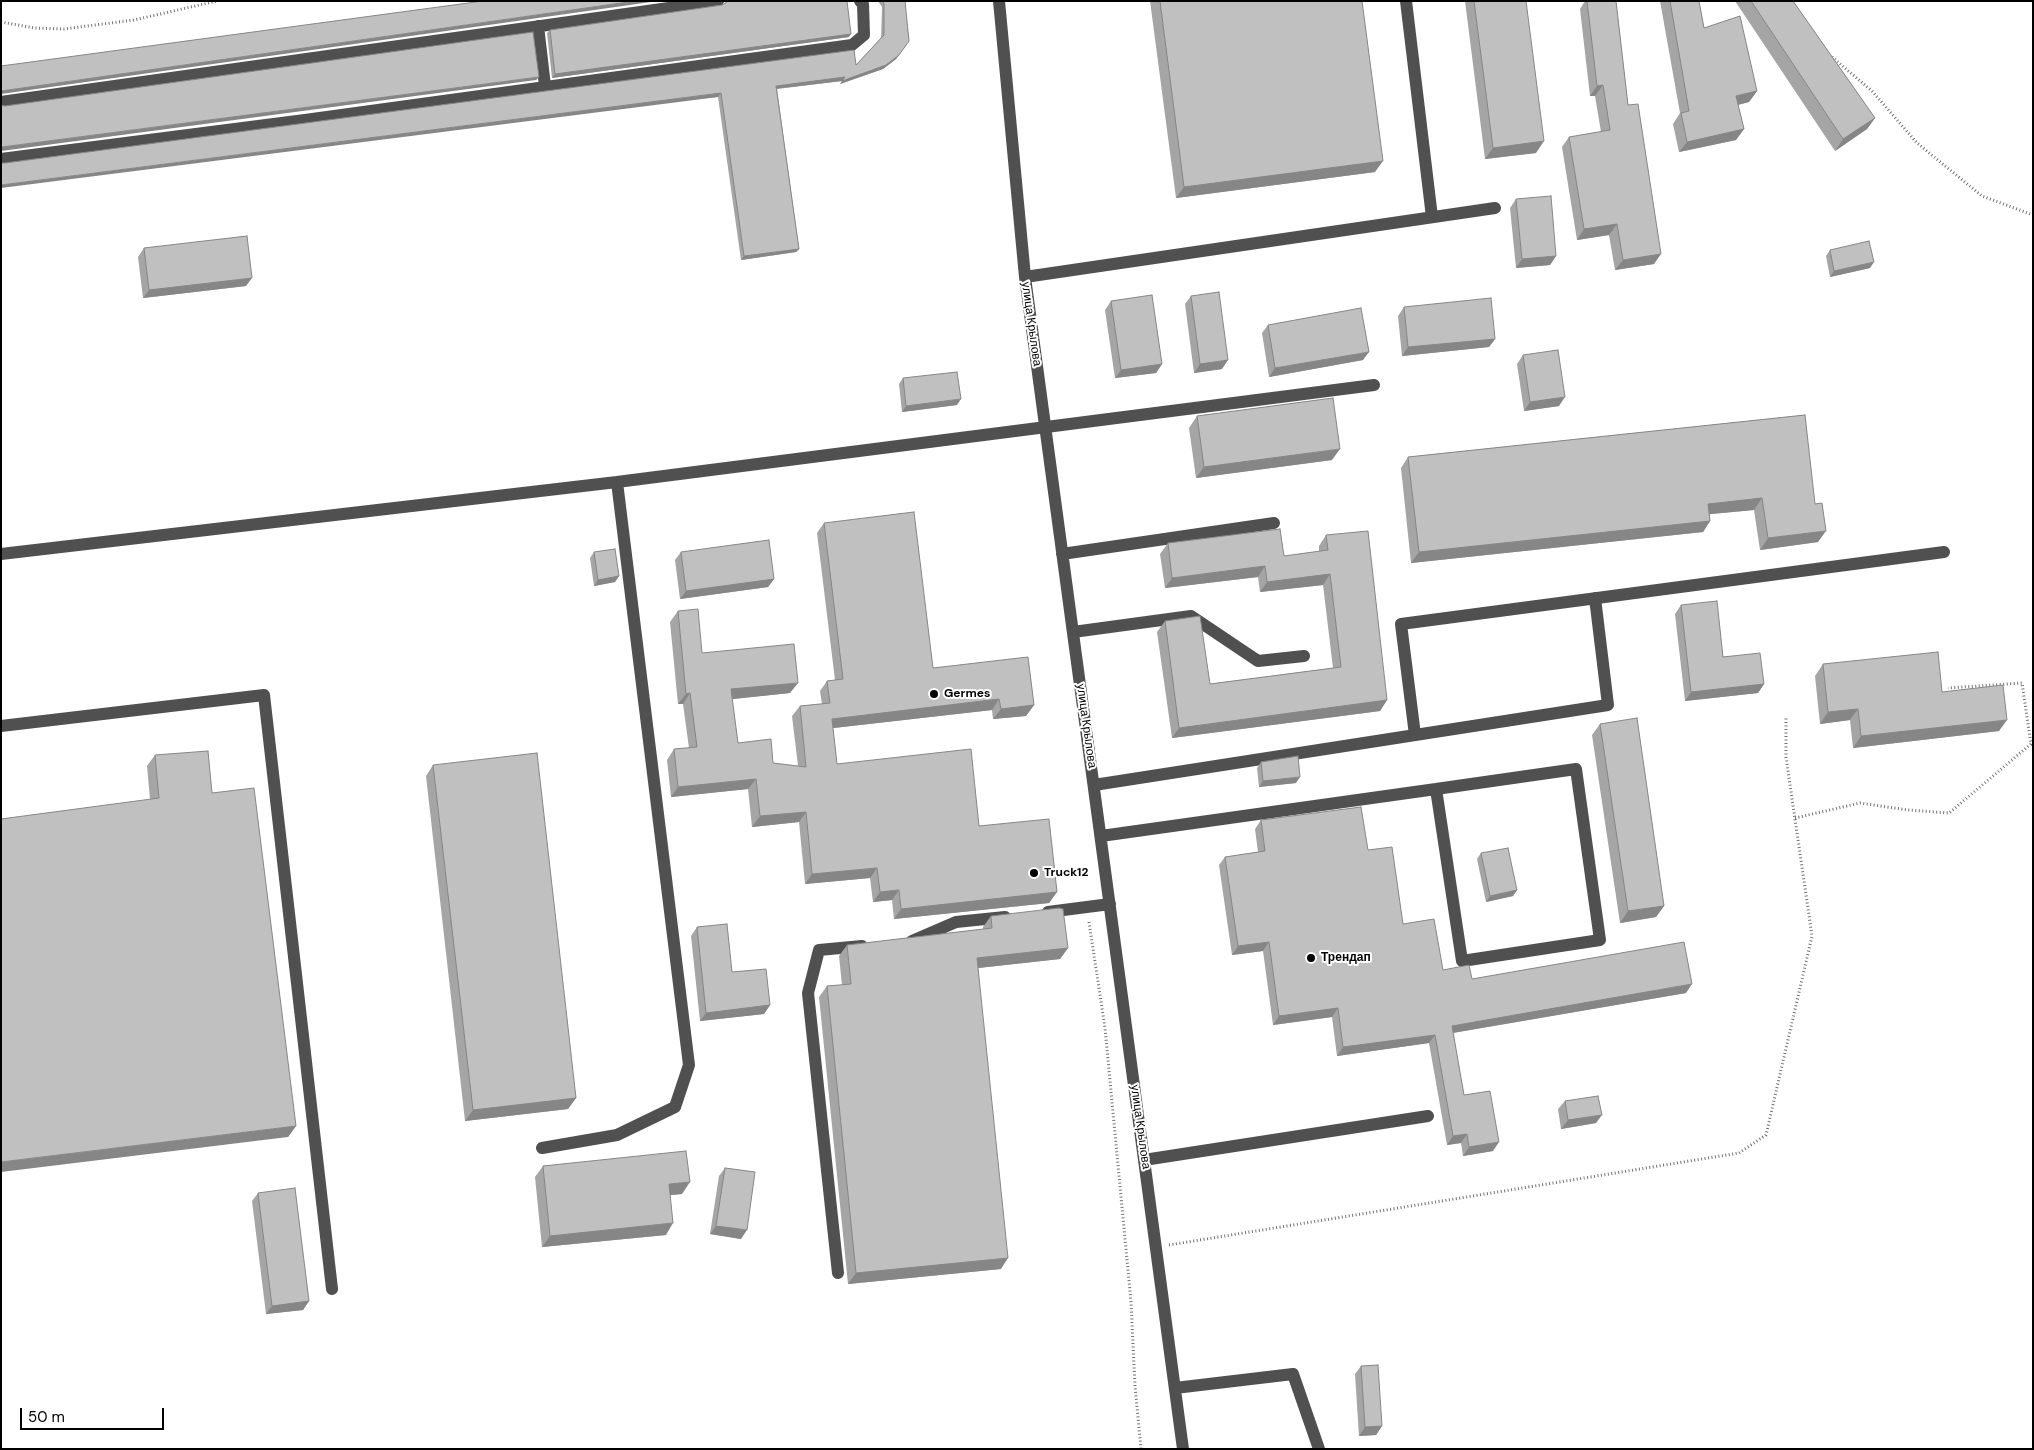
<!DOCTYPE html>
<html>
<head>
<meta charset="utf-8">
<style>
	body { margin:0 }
	#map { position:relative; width:2034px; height:1450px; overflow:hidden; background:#fff; font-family:"DM Sans",sans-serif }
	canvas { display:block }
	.frame { position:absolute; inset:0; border:2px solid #000; pointer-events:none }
	.scale { position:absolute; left:20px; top:1408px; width:144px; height:22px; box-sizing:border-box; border:2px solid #000; border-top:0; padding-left:6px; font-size:15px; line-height:18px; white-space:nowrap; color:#000; -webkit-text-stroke:4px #fff; paint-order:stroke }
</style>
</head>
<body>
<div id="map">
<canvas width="2034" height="1450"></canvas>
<div class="frame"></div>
<div class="scale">50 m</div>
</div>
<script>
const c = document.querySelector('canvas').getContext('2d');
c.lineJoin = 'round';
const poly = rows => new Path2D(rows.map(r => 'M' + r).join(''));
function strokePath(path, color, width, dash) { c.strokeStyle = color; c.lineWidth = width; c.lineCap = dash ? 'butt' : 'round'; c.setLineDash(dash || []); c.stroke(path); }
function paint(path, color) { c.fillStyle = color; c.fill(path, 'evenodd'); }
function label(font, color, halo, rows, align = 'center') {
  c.font = font + ' "DM Sans",sans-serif'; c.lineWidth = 4; c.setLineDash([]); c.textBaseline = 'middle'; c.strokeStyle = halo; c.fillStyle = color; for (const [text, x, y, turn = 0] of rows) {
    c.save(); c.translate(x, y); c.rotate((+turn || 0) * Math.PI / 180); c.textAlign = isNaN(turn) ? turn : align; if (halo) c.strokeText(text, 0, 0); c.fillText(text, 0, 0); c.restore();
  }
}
const path = poly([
	[1,22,35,28,64,29,134,20,217,1],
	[1832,57,1872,91,1917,143,1982,196,2033,215],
	[1795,818,1860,803,1908,810,1949,813,2031,744,2022,683,1948,688],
	[1089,922,1105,1028,1131,1302,1135,1386,1141,1449],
	[1169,1245,1739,1153,1766,1135,1812,936,1786,757,1786,716]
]);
const minor = poly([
	[999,1,1025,277,1183,1449],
	[1406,1,1432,217],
	[538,26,545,86],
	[1,102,718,1],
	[1,159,305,120,852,45,864,35,863,4,860,1],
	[1025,277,1495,208],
	[1,554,617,482],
	[1062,554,1274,523],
	[1073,632,1191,616,1258,661,1304,656],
	[1,726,264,695,332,1289],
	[1415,735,1401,624,1944,552],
	[1094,785,1608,705,1595,598],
	[1101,836,1436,789,1576,769,1600,940,1462,961,1436,789],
	[1048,912,1110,904],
	[912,941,956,922,1005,917],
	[542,1148,617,1135,675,1107,689,1065,617,482,1374,385],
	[1144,1160,1428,1116],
	[838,1273,808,993,819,950,862,946],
	[1175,1388,1293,1374,1319,1449]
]);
const wall = poly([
	[726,1,847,1,849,37,552,78,547,33,550,30,722,5,725,4],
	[878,1,905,1,909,41,896,59,883,69,840,84,842,81,777,89,799,249,796,252,741,260,718,97,5,163,856,65,881,38,882,7],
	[1150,1,1362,1,1375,172,1176,198],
	[1465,1,1526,1,1536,153,1485,159],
	[1585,1,1616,1,1628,105,1654,264,1615,270,1609,235,1577,240,1562,147,1569,137,1601,132,1595,96,1590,96,1580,9],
	[1660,1,1699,1,1704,28,1757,91,1749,102,1738,105,1744,129,1736,140,1679,152,1673,124,1680,113],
	[1735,1,1793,1,1875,118,1867,129,1835,151],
	[1516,199,1556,256,1550,265,1516,268,1510,208],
	[144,248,246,286,143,298,138,257],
	[1830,250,1870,268,1830,277,1826,256],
	[1191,296,1222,369,1194,373,1185,304],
	[1111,301,1162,364,1156,373,1115,378,1105,310],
	[1404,307,1495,339,1489,347,1402,356,1398,316],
	[1268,325,1363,360,1269,377,1262,333],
	[1523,355,1559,406,1524,411,1517,364],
	[903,378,957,405,902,412,899,384],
	[1805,415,1818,542,1760,550,1754,510,1710,514,1710,521,1703,532,1411,563,1401,468,1408,457],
	[1197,416,1332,460,1196,478,1189,428],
	[824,523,933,668,1034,705,1026,716,993,719,992,710,833,728,837,764,979,826,1057,892,1049,903,894,919,892,900,873,902,870,878,805,884,799,822,752,827,748,789,671,797,667,760,674,749,689,748,683,704,678,704,670,622,678,611,702,653,790,693,732,699,738,743,773,763,798,766,792,716,800,706,822,704,820,691,827,681,835,680,817,533],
	[1326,535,1387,700,1380,711,1172,738,1157,632,1165,621,1210,684,1333,668,1323,585,1260,592,1258,577,1165,588,1160,554,1168,543,1284,556,1319,552,1319,546],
	[594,552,619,576,615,582,594,586,590,558],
	[681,552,774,579,768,587,680,599,675,560],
	[1681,605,1723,657,1764,684,1758,693,1685,701,1675,614],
	[1823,664,1942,692,1999,731,1853,748,1850,720,1820,724,1815,676],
	[1600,724,1664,906,1656,917,1620,923,1592,735],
	[155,755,212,793,296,1126,288,1137,150,799,147,766],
	[1261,762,1296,783,1259,787,1257,768],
	[433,765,576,1098,568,1109,465,1121,426,776],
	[1261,820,1368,850,1403,924,1443,970,1472,979,1686,993,1453,1033,1464,1095,1493,1151,1463,1156,1461,1143,1447,1145,1429,1043,1337,1056,1332,1017,1273,1025,1263,951,1232,955,1219,865,1225,857,1258,852,1255,829],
	[1481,853,1517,890,1513,896,1486,902,1477,859],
	[991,916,1068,948,1060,959,978,968,1001,1269,848,1284,819,997,827,986,842,985,839,956,847,945,983,929,983,927],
	[697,927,732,972,770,1005,764,1014,700,1021,691,936],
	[1565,1101,1596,1123,1561,1129,1558,1109],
	[543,1166,682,1194,670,1195,666,1235,542,1247,535,1177],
	[725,1168,741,1239,710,1234,719,1176],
	[258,1193,309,1301,303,1310,266,1314,252,1201],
	[1361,1366,1382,1426,1376,1435,1359,1436,1355,1374]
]);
const shadedWall = poly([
	[635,1,658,1,1,94,1,91],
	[851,34,849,37,552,78,555,74],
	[899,55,896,59,883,69,840,84,842,81,774,89,776,86],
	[539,77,536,80,1,151,1,148,2,147],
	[1603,85,1595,96,1590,96,1597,86],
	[1757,91,1749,102,1729,107,1736,96],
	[721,93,718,97,1,188,1,185],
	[1875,118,1867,129,1835,151,1843,139],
	[1744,129,1736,140,1679,152,1687,142],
	[1544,141,1536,153,1485,159,1493,148],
	[1383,161,1375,172,1176,198,1184,187],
	[1617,224,1609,235,1577,240,1584,229],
	[799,249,796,252,741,260,744,256],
	[1661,254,1654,264,1615,270,1623,260],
	[1556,256,1550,265,1516,268,1522,259],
	[1874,262,1870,268,1830,277,1834,271],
	[252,278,246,286,143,298,149,290],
	[1495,339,1489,347,1402,356,1408,347],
	[1369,352,1363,360,1269,377,1275,368],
	[1228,360,1222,369,1194,373,1200,364],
	[1162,364,1156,373,1115,378,1121,370],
	[1565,397,1559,406,1524,411,1530,402],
	[961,399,957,405,902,412,906,406],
	[1340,449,1332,460,1196,478,1204,467],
	[1762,498,1754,510,1701,515,1708,504],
	[1710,521,1703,532,1411,563,1419,552],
	[1826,531,1818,542,1760,550,1768,538],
	[1265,566,1258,577,1165,588,1172,578],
	[1330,574,1323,585,1260,592,1267,582],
	[619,576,615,582,594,586,598,580],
	[774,579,768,587,680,599,686,591],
	[798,683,790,693,724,700,731,689],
	[1764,684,1758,693,1685,701,1691,692],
	[690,693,683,704,678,704,686,694],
	[999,699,992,710,825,729,832,719],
	[1387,700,1380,711,1172,738,1179,728],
	[1034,705,1026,716,993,719,1001,709],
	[1858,709,1850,720,1820,724,1828,712],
	[2007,720,1999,731,1853,748,1861,736],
	[1300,777,1296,783,1259,787,1263,781],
	[756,779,748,789,671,797,678,787],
	[806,812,799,822,752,827,760,816],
	[877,868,870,878,805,884,812,874],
	[899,890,892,900,873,902,880,892],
	[1517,890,1513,896,1486,902,1490,896],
	[1057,892,1049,903,894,919,901,909],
	[1664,906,1656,917,1620,923,1628,911],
	[1269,942,1263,951,1232,955,1238,946],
	[1068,948,1060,959,969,969,977,958],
	[1692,984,1686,993,1446,1034,1452,1026],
	[770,1005,764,1014,700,1021,706,1013],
	[1338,1008,1332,1017,1273,1025,1279,1016],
	[1435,1035,1429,1043,1337,1056,1343,1047],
	[576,1098,568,1109,465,1121,473,1110],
	[1602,1115,1596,1123,1561,1129,1568,1120],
	[296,1126,288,1137,1,1172,1,1162],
	[1467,1134,1461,1143,1447,1145,1453,1136],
	[1499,1142,1493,1151,1463,1156,1469,1147],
	[690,1182,682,1194,661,1196,669,1184],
	[673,1223,666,1235,542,1247,550,1236],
	[716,1226,747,1230,741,1239,710,1234],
	[1008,1258,1001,1269,848,1284,856,1273],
	[309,1301,303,1310,266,1314,272,1306],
	[1382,1426,1376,1435,1359,1436,1365,1427]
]);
const building = poly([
	[483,1,635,1,1,91,1,66,483,1],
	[727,1,847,1,851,34,555,74,550,30,722,5,726,3,727,1],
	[883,1,905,1,909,41,899,55,886,65,842,81,845,77,776,86,799,249,744,256,721,93,1,185,1,163,5,163,854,50,856,65,884,35,884,4,883,1],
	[1160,1,1362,1,1383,161,1184,187,1160,1],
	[1474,1,1526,1,1544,141,1493,148,1474,1],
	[1587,1,1616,1,1628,105,1638,104,1661,254,1623,260,1617,224,1584,229,1569,137,1610,130,1603,85,1597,86,1587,1],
	[1670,1,1699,1,1704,28,1740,16,1757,91,1736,96,1744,129,1687,142,1681,113,1689,111,1670,1],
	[1751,1,1793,1,1875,118,1843,139,1751,1],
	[533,32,539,77,2,147,1,148,1,105,5,106,533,32],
	[1551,196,1556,256,1522,259,1516,199,1551,196],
	[247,236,252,278,149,290,144,248,247,236],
	[1869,241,1874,262,1834,271,1830,250,1869,241],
	[1219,292,1228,360,1200,364,1191,296,1219,292],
	[1152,295,1162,364,1121,370,1111,301,1152,295],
	[1491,298,1495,339,1408,347,1404,307,1491,298],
	[1361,308,1369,352,1275,368,1268,325,1361,308],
	[1558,350,1565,397,1530,402,1523,355,1558,350],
	[957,372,961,399,906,406,903,378,957,372],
	[1333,398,1340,449,1204,467,1197,416,1333,398],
	[1805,415,1815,504,1822,503,1826,531,1768,538,1762,498,1708,504,1710,521,1419,552,1408,457,1805,415],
	[914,512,933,668,1028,657,1034,705,1001,709,999,699,832,719,837,764,971,749,979,826,1049,819,1057,892,901,909,899,890,880,892,877,868,812,874,806,812,760,816,756,779,678,787,674,749,697,747,690,693,686,694,678,611,698,609,702,653,794,644,798,683,731,689,738,743,771,739,773,763,806,767,800,706,830,703,827,681,843,679,824,523,914,512],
	[1280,529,1284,556,1328,550,1326,535,1368,531,1387,700,1179,728,1165,621,1200,616,1210,684,1341,667,1330,574,1267,582,1265,566,1172,578,1168,543,1280,529],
	[769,540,774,579,686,591,681,552,769,540],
	[615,549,619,576,598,580,594,552,615,549],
	[1717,601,1723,657,1760,653,1764,684,1691,692,1681,605,1717,601],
	[1938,652,1942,692,2003,685,2007,720,1861,736,1858,709,1828,712,1823,664,1938,652],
	[1637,718,1664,906,1628,911,1600,724,1637,718],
	[208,751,212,793,254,788,296,1126,1,1162,1,819,159,798,155,755,208,751],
	[537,753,576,1098,473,1110,433,765,537,753],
	[1298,756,1300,777,1263,781,1261,762,1298,756],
	[1361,807,1368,850,1392,847,1403,924,1434,919,1443,970,1469,965,1472,979,1684,942,1692,984,1452,1026,1464,1095,1490,1091,1499,1142,1469,1147,1467,1134,1453,1136,1435,1035,1343,1047,1338,1008,1279,1016,1269,942,1238,946,1225,857,1265,851,1261,820,1361,807],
	[1508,848,1517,890,1490,896,1481,853,1508,848],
	[1059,908,1063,909,1068,948,977,958,1008,1258,856,1273,827,986,851,984,847,945,992,928,991,916,1059,908],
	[727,924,732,972,766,969,770,1005,706,1013,697,927,727,924],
	[1598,1096,1602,1115,1568,1120,1565,1101,1598,1096],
	[686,1151,690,1182,669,1184,673,1223,550,1236,543,1166,686,1151],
	[725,1168,755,1172,747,1230,716,1226,725,1168],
	[295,1188,309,1301,272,1306,258,1193,295,1188],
	[1378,1365,1382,1426,1365,1427,1361,1366,1378,1365]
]);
const markers = [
	[934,694,5,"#000"],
	[1034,873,5,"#000"],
	[1311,958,5,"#000"]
];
const streetNames = [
	["улица Крылова",1031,324,82],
	["улица Крылова",1086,726,82],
	["улица Крылова",1140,1127,82]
];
const poiNames = [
	["Germes",944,694],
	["Truck12",1044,873],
	["Трендап",1321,958]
];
strokePath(path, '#727272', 3, [1, 2.5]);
strokePath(minor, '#505050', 12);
paint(wall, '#a5a5a5');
paint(shadedWall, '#868686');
paint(building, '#c0c0c0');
strokePath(building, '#868686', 1);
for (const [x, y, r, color] of markers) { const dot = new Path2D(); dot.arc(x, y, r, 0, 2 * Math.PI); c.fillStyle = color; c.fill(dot); strokePath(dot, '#fff', 2); }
label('12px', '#000', '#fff', streetNames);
label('bold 12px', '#000', '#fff', poiNames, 'left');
</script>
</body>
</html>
